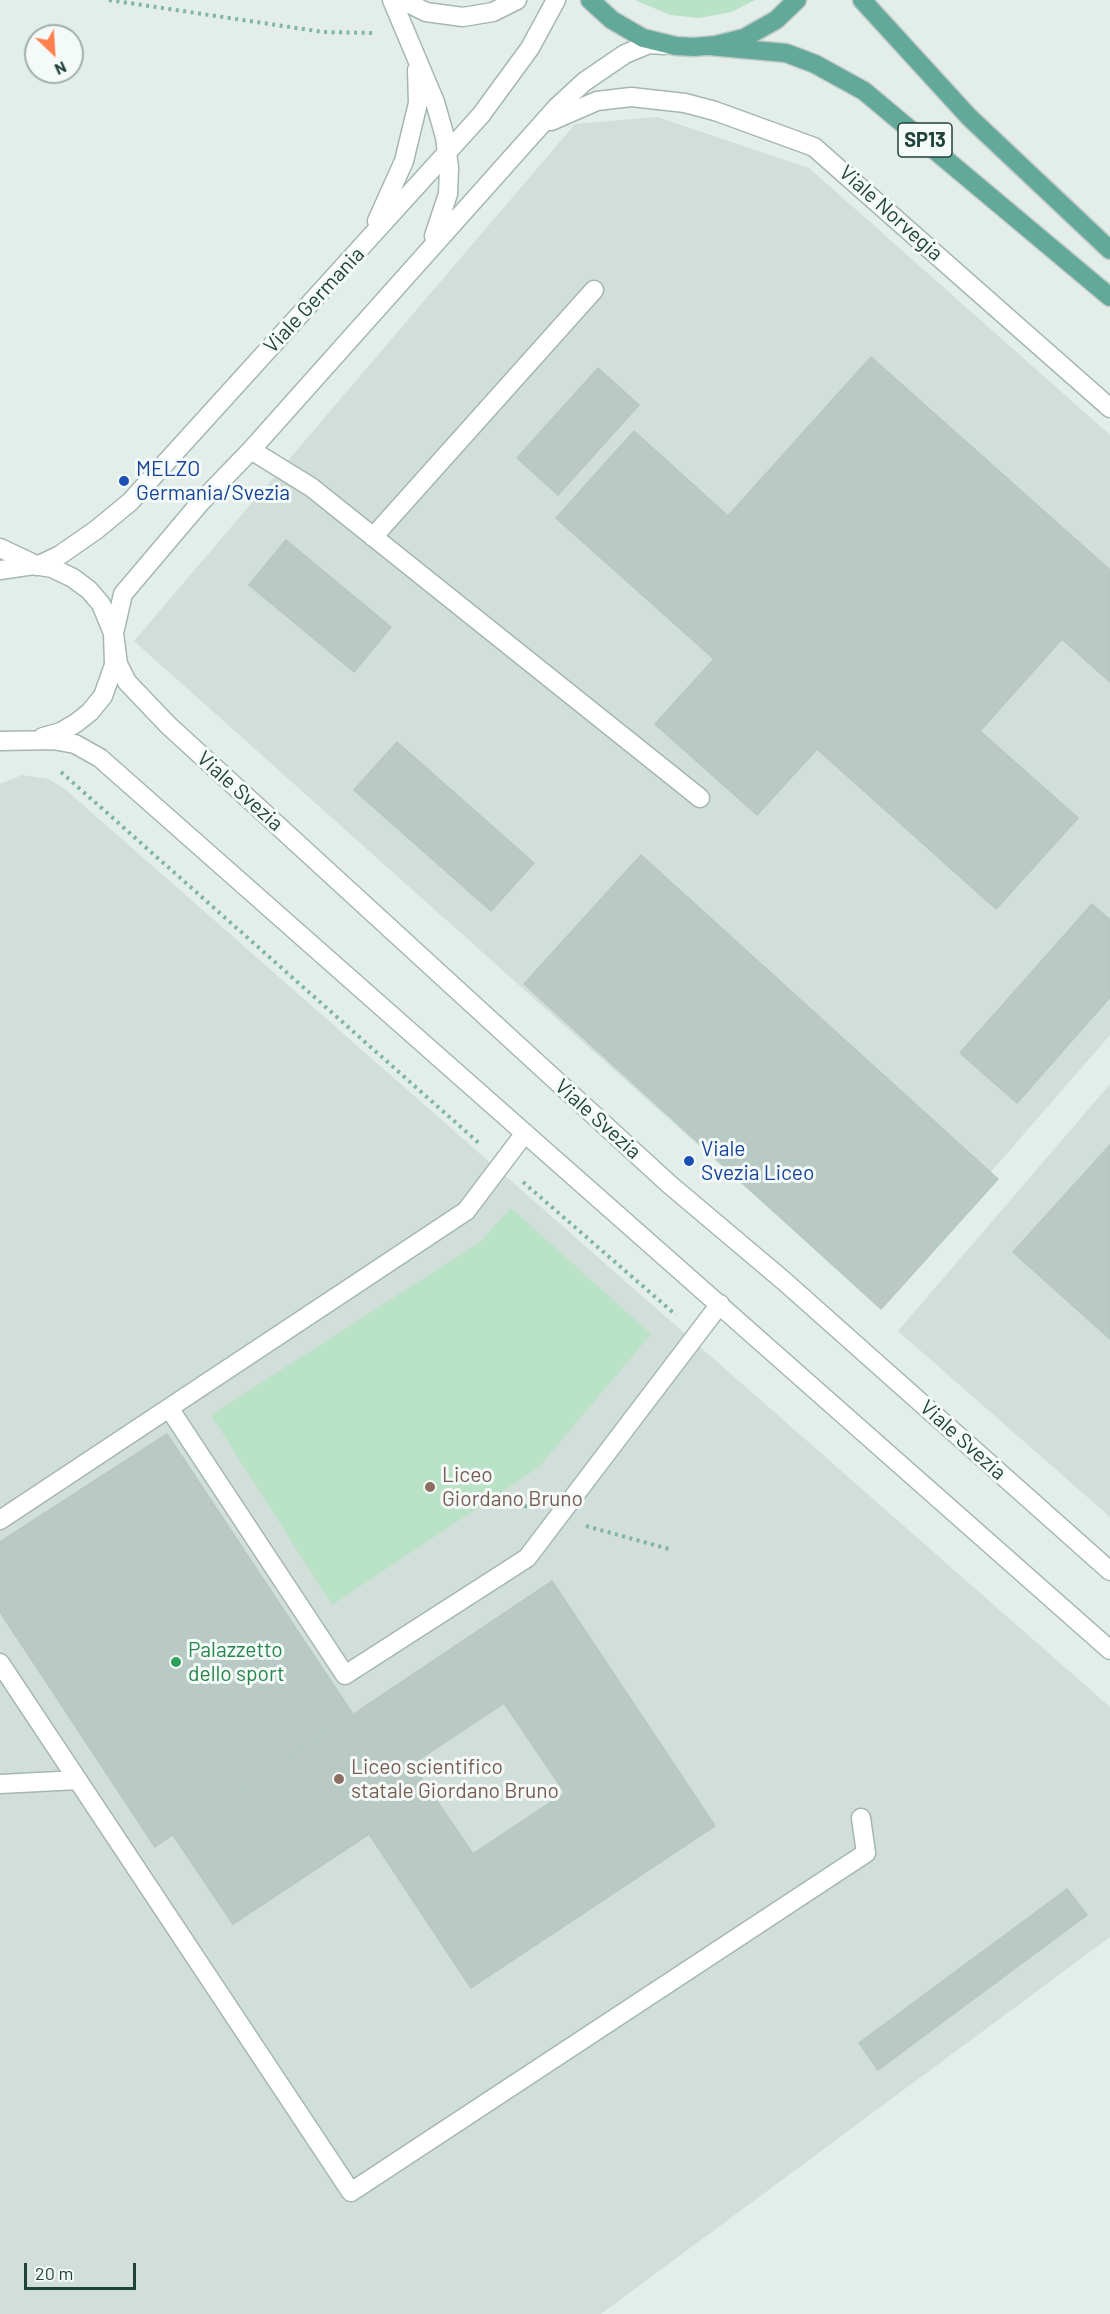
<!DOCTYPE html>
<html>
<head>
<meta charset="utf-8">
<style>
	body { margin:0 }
	#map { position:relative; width:1110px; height:2314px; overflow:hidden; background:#e3eeea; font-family:Barlow,sans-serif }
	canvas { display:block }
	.north { position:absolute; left:24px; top:24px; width:60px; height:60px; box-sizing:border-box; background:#f4faf7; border:2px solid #9fb0ab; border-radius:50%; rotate:155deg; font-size:16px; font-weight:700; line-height:24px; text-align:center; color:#20423a }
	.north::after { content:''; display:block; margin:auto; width:21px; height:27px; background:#ff8150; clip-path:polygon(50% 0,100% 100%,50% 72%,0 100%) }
	.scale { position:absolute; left:24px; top:2263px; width:112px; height:27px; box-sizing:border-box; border:3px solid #20423a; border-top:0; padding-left:8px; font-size:18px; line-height:21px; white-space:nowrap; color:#20423a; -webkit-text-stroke:4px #f4faf7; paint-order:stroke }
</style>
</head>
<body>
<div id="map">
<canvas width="1110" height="2314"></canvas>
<div class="north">N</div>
<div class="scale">20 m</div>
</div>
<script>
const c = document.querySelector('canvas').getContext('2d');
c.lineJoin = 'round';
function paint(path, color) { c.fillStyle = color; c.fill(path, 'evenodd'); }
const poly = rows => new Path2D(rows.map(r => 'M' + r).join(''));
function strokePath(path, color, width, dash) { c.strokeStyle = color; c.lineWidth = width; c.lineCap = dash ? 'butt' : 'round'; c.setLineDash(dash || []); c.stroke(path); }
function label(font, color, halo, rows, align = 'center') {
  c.font = font + ' Barlow,sans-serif'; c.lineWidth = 6; c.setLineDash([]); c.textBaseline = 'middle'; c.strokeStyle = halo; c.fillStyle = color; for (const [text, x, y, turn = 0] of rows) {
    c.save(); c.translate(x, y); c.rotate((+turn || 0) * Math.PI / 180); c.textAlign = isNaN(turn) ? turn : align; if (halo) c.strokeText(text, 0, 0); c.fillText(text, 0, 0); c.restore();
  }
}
const built = poly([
	[657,117,809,168,1110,435,1110,1035,876,1304,134,641,575,124],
	[22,775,49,779,66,790,1110,1707,1110,1937,601,2314,0,2314,0,784],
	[1110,1084,1110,1517,898,1331]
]);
const green = poly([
	[635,0,755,0,732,12,699,18,670,15],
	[511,1208,651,1334,539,1467,332,1605,211,1415,480,1242]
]);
const building = poly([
	[871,357,1110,570,1110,682,1062,639,980,731,1078,818,996,909,817,749,757,815,655,724,714,659,556,518,634,431,728,516,871,357],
	[598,368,639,405,558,495,517,458,598,368],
	[286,540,391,627,354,672,249,585,286,540],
	[397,742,534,863,491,911,354,790,397,742],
	[641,855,998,1179,881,1309,524,984,641,855],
	[1092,904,1110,920,1110,997,1017,1103,960,1053,1092,904],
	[1110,1145,1110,1339,1013,1252,1110,1145],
	[167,1434,352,1713,155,1847,0,1612,0,1542,167,1434],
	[552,1581,715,1826,471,1988,369,1834,233,1924,173,1835,552,1581],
	[504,1703,565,1793,473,1854,412,1764,504,1703],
	[1067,1889,1087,1915,878,2070,859,2043,1067,1889]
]);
const path = poly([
	[109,0,323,32,375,33],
	[61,772,481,1145],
	[523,1182,676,1315],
	[496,1496,530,1508],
	[586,1526,669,1549]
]);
const minor = poly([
	[392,0,435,102,445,137,449,168,448,194,434,236],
	[402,0,426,12,463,17,493,12,517,0],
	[664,45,649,44,625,54,584,82,557,107,251,450,200,503,123,594,114,633,118,664,127,682,168,725,669,1184,784,1281,1110,1571],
	[551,121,597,101,631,97,685,103,715,111,814,147,1110,408],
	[377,221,404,161,418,103,417,70],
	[251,450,311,487,700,798],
	[373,537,594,290],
	[0,548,36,565],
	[37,566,60,555,96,530,130,502,481,115,530,48,556,0],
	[0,570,34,565,52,568,73,578,89,590,101,604,113,633,114,665,103,696,90,712,76,723,61,732,43,737],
	[0,741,53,740,75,744,100,758,1110,1650],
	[169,1408,345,1675,527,1558,720,1304],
	[0,1520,466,1211,525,1133],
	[0,1663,351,2192,866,1853,861,1818],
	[0,1784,78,1780]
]);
const major = poly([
	[590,0,612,20,643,38,676,46,694,47,716,45,744,38,776,20,797,0],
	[862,0,969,117,1110,250],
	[709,46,786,53,815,64,864,91,1110,297]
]);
const markers = [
	[124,481,6,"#1a4fb4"],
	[689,1161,6,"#1a4fb4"],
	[430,1487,6,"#8d6e63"],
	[176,1662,6,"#2e9e5b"],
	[339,1779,6,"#8d6e63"]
];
const shields = [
	[925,140,54]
];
const shieldNames = [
	["SP13",925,140]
];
const streetNames = [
	["Viale Norvegia",891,213,42],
	["Viale Germania",314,300,-47],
	["Viale Svezia",240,791,42],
	["Viale Svezia",598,1119,42],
	["Viale Svezia",963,1440,42]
];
const transitNames = [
	["MELZO",136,469],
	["Germania/Svezia",136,493],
	["Viale",701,1149],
	["Svezia Liceo",701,1173]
];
const educationNames = [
	["Liceo",442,1475],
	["Giordano Bruno",442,1499],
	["Liceo scientifico",351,1767],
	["statale Giordano Bruno",351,1791]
];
const leisureNames = [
	["Palazzetto",188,1650],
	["dello sport",188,1674]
];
paint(built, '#d1ded9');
paint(green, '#bae2c6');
paint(building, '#b8cac3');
strokePath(building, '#b5c9c1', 1.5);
strokePath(minor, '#a5b7b2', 21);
strokePath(major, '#c1cac8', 21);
strokePath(path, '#80b5a6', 4, [3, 4.5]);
strokePath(minor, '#fff', 18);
strokePath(major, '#63a999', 18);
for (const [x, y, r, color] of markers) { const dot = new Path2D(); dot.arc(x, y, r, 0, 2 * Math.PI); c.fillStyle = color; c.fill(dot); strokePath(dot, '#f4faf7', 2); }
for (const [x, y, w] of shields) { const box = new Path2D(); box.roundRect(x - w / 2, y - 17, w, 34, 4.5); c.fillStyle = '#f4faf7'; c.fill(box); strokePath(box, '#20423a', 1.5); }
label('bold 20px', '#20423a', null, shieldNames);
label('21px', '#20423a', '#f4faf7', streetNames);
label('21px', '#164399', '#f4faf7', transitNames, 'left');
label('21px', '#785e54', '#f4faf7', educationNames, 'left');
label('21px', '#27864d', '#f4faf7', leisureNames, 'left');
</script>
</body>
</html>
